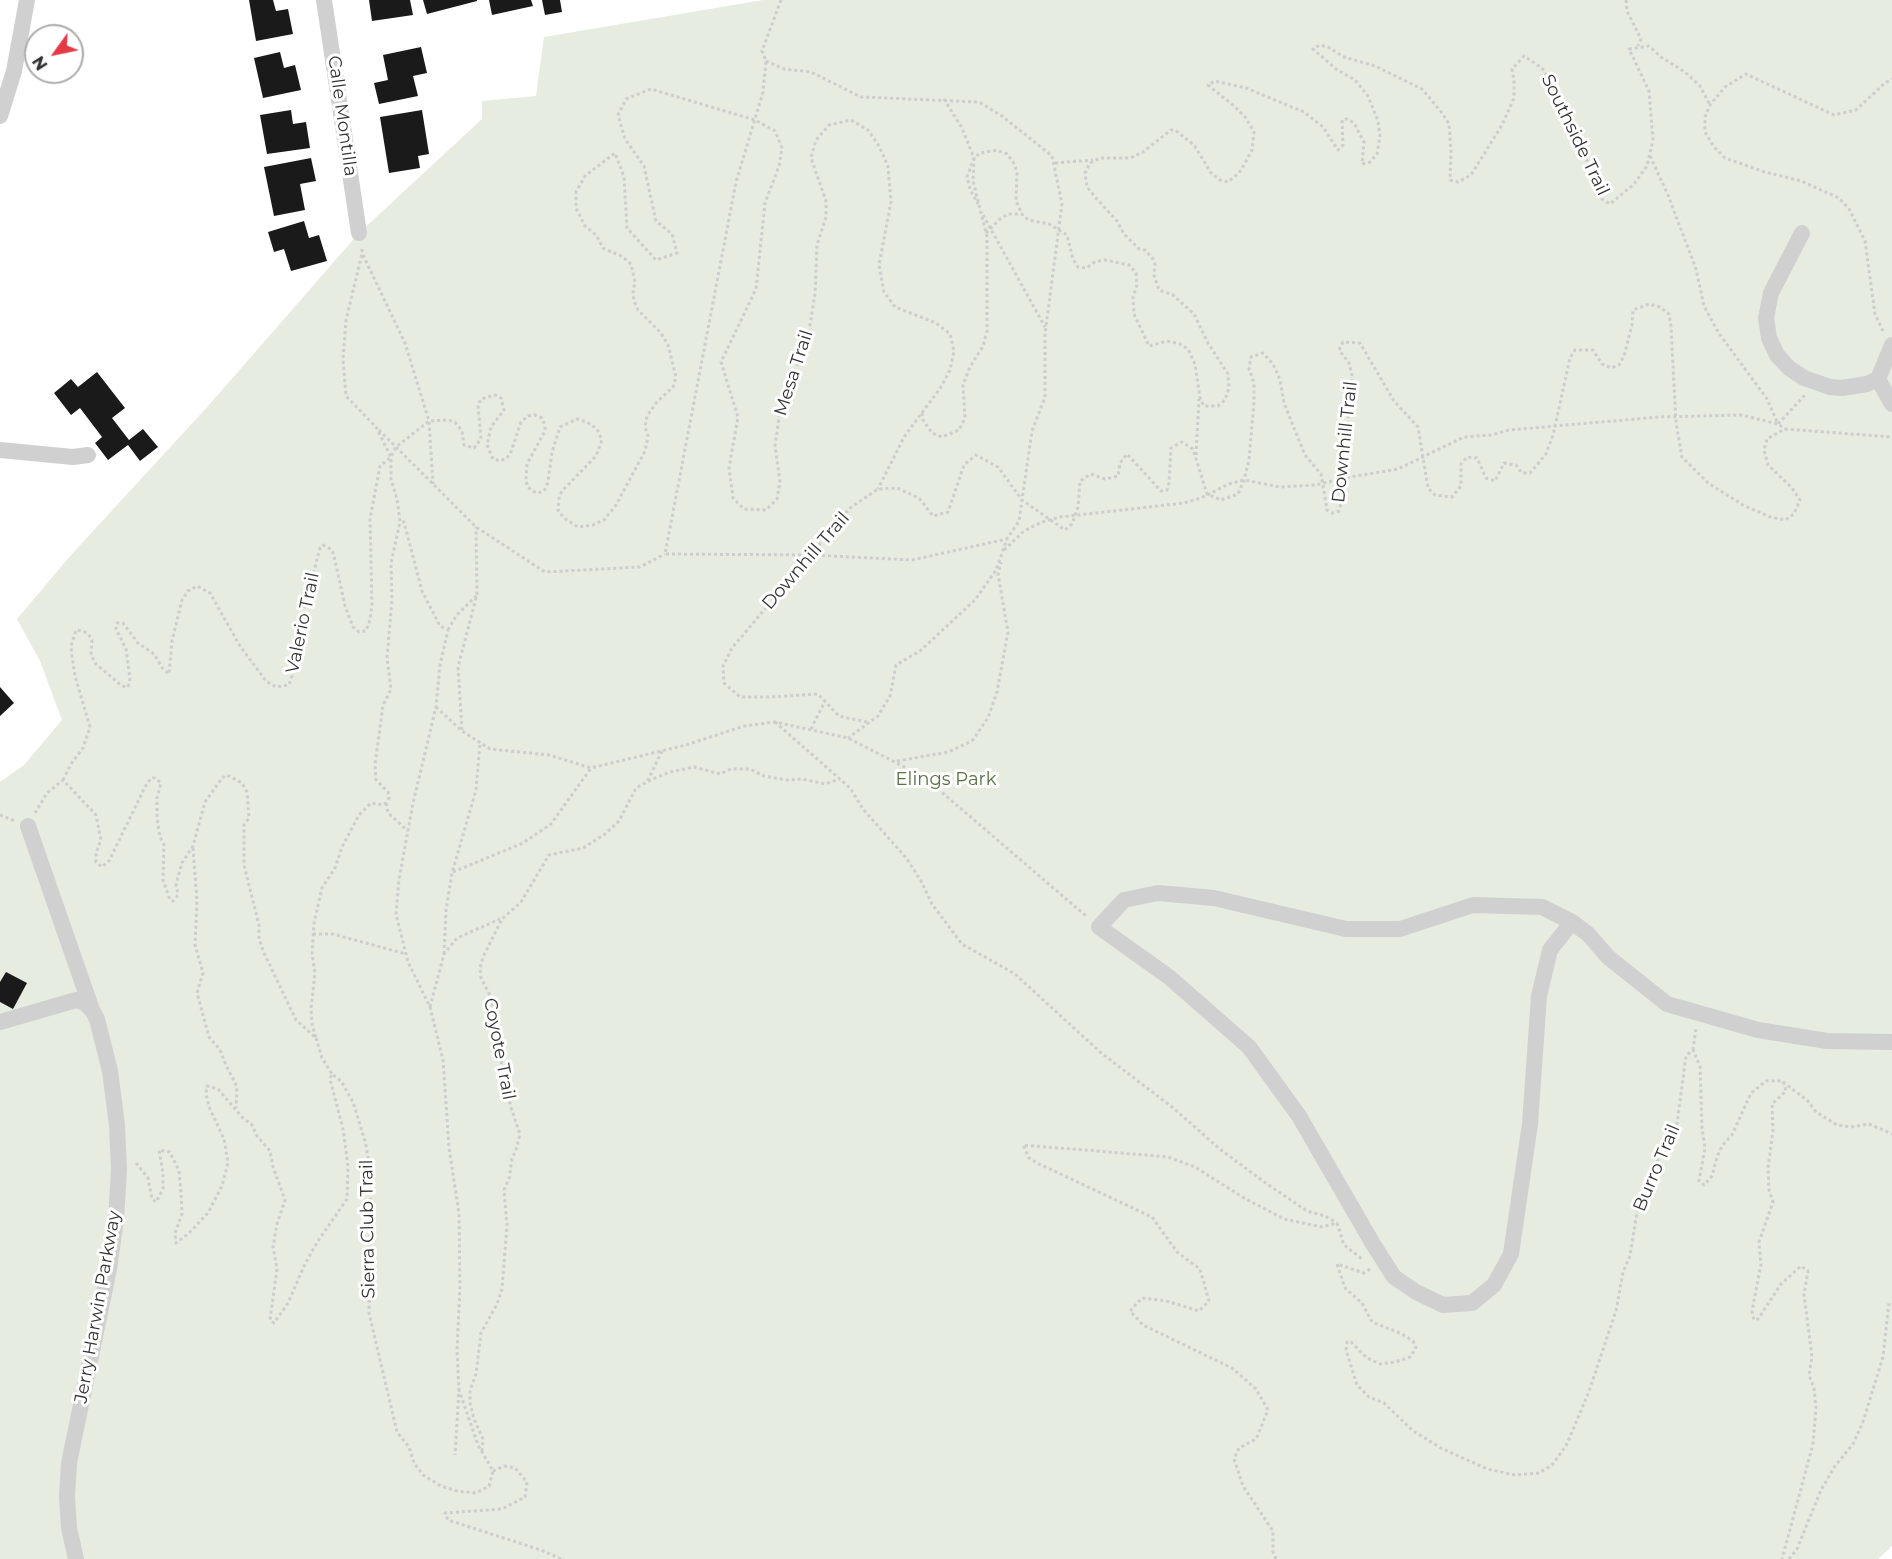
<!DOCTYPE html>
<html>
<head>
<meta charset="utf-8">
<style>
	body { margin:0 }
	#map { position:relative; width:1892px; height:1559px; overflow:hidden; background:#fff; font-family:Montserrat,sans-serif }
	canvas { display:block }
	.north { position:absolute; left:24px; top:24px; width:60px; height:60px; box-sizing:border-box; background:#fff; border:2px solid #adadad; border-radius:50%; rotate:237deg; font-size:16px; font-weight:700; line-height:24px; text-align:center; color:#333 }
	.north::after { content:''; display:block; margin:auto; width:21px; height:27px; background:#e63946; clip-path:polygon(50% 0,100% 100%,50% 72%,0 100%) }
</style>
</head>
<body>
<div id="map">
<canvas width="1892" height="1559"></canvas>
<div class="north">N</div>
</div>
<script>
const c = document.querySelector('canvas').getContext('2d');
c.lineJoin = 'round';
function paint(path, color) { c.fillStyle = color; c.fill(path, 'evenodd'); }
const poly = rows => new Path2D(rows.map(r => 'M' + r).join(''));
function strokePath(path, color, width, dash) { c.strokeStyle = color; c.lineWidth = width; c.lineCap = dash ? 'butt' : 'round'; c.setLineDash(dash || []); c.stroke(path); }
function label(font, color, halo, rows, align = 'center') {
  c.font = font + ' Montserrat,sans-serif'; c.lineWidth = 6; c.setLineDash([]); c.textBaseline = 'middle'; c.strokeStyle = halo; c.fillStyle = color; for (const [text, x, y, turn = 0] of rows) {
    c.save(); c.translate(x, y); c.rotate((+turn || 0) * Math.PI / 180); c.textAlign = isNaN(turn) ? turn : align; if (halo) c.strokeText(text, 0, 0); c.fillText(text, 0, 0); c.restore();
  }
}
const green = poly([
	[763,0,1892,0,1892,1546,1878,1559,0,1559,0,782,24,765,62,720,40,661,17,619,71,555,209,405,359,233,482,119,482,101,536,96,544,37]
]);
const building = poly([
	[249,0,273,0,276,11,288,9,293,34,256,41],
	[369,0,410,0,413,15,372,21],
	[423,0,477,0,477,1,427,14],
	[489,0,531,0,533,6,492,15],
	[542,0,560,0,562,12,545,15],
	[421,47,427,73,413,76,418,96,379,104,374,83,388,80,383,55],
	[280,52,284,68,295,65,301,90,263,98,254,58],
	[291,110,293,124,306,122,310,148,267,154,260,115],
	[422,110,429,154,418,156,420,168,389,173,380,117],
	[311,158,316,181,300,184,305,210,274,216,264,167],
	[304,221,309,238,319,235,327,261,291,271,284,249,274,252,268,232],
	[97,372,125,408,112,418,129,440,143,429,158,447,140,461,128,445,108,460,95,443,102,437,80,408,71,415,54,393,71,379,78,387],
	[0,687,14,703,0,716],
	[6,972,27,983,13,1009,0,1002,0,982]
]);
const path = poly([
	[781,0,762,51,766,61,763,92,736,182,665,554,811,555,912,560,1007,539],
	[1626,0,1627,11,1641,39,1638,46],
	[766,61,784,69,811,72,861,97,979,102,1002,116,1052,156,1062,204,1045,334,1045,397,1032,431,1019,521,1007,539,996,570,975,600,920,651,896,665,890,696,878,716,848,738],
	[944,99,962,128,974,158,967,177,970,189,978,204],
	[1650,156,1668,195,1696,269,1704,306,1718,332,1767,399,1778,424,1805,395],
	[1055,163,1093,160],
	[983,215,1045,327],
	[986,233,1000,219,1008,214,1022,214],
	[362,249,362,254,346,320,343,359,346,396,376,427,391,457,391,479,397,499,400,522,404,522,422,591,440,626,448,630,440,665,436,707,413,803,399,879,396,914,408,962,430,1007,443,1060,449,1148,459,1214,460,1287,457,1350,459,1390,455,1455],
	[363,255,405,343,429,421,433,484],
	[1883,331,1875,314,1865,241,1849,209,1839,198,1801,181,1765,172,1725,158,1714,147,1705,132,1705,117,1710,105,1725,87,1746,74,1834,115,1856,110,1885,83,1892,79],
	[922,413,923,420,932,433,942,437,959,430,965,418,963,385,970,367,983,346,987,331,987,237,973,181,974,158,980,153,997,150,1007,154,1013,162,1017,171,1016,201,1022,214,1028,220,1049,224,1067,235,1073,259,1078,267,1086,268,1095,262,1105,260,1129,265,1136,273,1137,285,1133,297,1134,314,1149,346,1167,341,1180,344,1188,349,1195,364,1200,398,1204,406,1218,406,1225,400,1229,388,1228,374,1208,343,1194,314,1173,295,1159,290,1154,275,1155,265,1153,259,1145,250,1139,249,1124,234,1117,221,1095,197,1087,187,1085,173,1090,163,1100,158,1130,158,1143,152,1171,130,1175,130,1194,145,1211,173,1220,180,1228,182,1239,173,1245,163,1252,150,1254,132,1246,118,1234,106,1208,85,1215,81,1246,88,1304,112,1323,127,1338,150,1343,145,1342,120,1347,119,1354,123,1364,142,1362,164,1370,162,1377,154,1380,136,1378,121,1368,96,1355,80,1336,69,1313,49,1320,45,1328,47,1344,57,1375,66,1422,89,1442,113,1449,124,1451,151,1450,180,1458,182,1471,175,1502,125,1514,98,1514,80,1512,69,1524,56,1542,68,1554,88,1564,115,1575,130,1602,199,1610,204,1634,184,1647,166,1653,140,1649,91,1629,49,1649,46,1661,57,1685,72,1700,86,1710,105],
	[379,430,476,527,545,572,640,567,665,554],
	[1196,455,1199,399],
	[1004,550,1024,531,1042,522,1060,517,1184,503,1201,498,1229,484,1244,480,1280,487,1316,485,1344,478,1398,469,1464,437,1491,435,1509,430,1659,417,1742,415,1778,424,1785,429],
	[448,630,456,616,477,595],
	[436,707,462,731,490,749,549,755,591,768,686,745,744,726,775,722,848,738,924,777,1086,916],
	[775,722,850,788,863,809,907,859,921,881,932,904,962,944,1015,974,1100,1052,1172,1107,1221,1150,1267,1184,1307,1211,1325,1216,1337,1223],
	[867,722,839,716,818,694,769,697,740,697,724,683,723,666,732,648,850,508,878,489,897,488,919,498,933,516,948,512,964,465,976,455,998,467,1022,500,1065,530,1072,524,1078,507,1080,481,1091,474,1105,479,1118,476,1120,463,1127,454,1161,491,1167,490,1169,483,1171,448,1182,442,1193,449,1207,494,1221,500,1238,494,1244,480,1249,460,1254,402,1254,383,1249,369,1251,357,1263,353,1273,364,1280,380,1284,403,1305,455,1321,474,1327,510,1332,513,1339,511,1343,496,1344,467,1352,375,1349,363,1339,350,1343,342,1360,343,1394,401,1418,427,1428,488,1435,495,1452,497,1461,486,1461,464,1467,457,1477,458,1486,478,1495,481,1504,463,1516,465,1522,473,1530,473,1546,454,1553,435,1570,358,1575,350,1593,350,1602,364,1611,368,1619,365,1624,356,1632,325,1633,310,1649,304,1660,307,1669,314,1671,326,1676,423,1682,457,1708,483,1743,505,1770,517,1785,520,1794,514,1800,500,1792,488,1768,465,1764,450,1767,439,1785,429,1892,437],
	[811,729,825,701],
	[462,730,458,667,477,594,476,527],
	[897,761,948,752,972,741,988,718,997,692,1008,632,998,574,1001,562],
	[63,780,71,764,83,748,90,727,75,676,72,656,71,646,76,630,83,631,88,634,92,640,91,655,96,664,122,686,128,687,130,679,126,649,116,629,117,623,123,623,138,643,154,654,163,669,169,674,172,641,182,600,188,591,197,586,210,593,240,646,266,681,276,687,289,685,292,676,291,660,317,559,320,548,323,545,332,550,334,556,345,606,353,627,359,632,366,631,370,620,372,605,370,519,380,466,391,457,396,447,429,421,448,420,455,422,462,431,464,445,474,448,481,439,478,405,481,399,495,395,501,398,504,410,491,427,487,445,493,459,500,461,507,458,511,452,521,422,528,416,535,415,542,418,545,425,545,431,527,464,526,477,527,486,532,491,538,493,544,491,548,482,552,452,560,427,577,419,587,422,597,429,602,440,596,456,562,491,559,498,558,510,564,518,578,527,593,525,604,520,616,505,645,451,648,436,645,427,647,416,657,402,673,387,676,377,668,345,661,333,638,310,634,301,633,293,635,282,631,264,623,257,603,248,596,235,585,226,576,208,576,192,585,176,615,153,624,177,627,228,656,260,677,253,672,234,656,221,644,166,625,139,618,115,626,99,651,89,755,120,775,131,782,148,779,166,765,203,756,289,721,362,738,417,729,468,733,498,744,509,766,510,777,499,780,482,775,446,780,410,808,337,815,294,817,245,826,217,826,201,811,158,816,140,829,125,851,120,868,130,879,146,888,166,891,202,879,265,884,292,895,307,936,323,950,334,954,351,950,370,941,387,904,437,878,489],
	[648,781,670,772,694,767,720,774,731,769,750,769,764,776,787,780,802,779,825,784,840,779],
	[386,803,388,813,408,831],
	[35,813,47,793,63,780,96,815,101,840,96,853,96,862,102,867,109,861,145,787,151,778,155,778,161,783,157,798,157,818,160,837,164,845,163,880,170,900,173,901,178,895,176,884,182,863,193,846,205,802,222,778,227,775,242,783,247,792,249,818,244,825,244,865,259,925,259,939,264,953,296,1020,316,1038,312,1024,311,1009,315,973,312,955,314,923,322,888,335,868,342,847,359,815,371,803,383,805,386,803,389,798,388,792,376,780,375,764,383,705,391,689,387,658,392,599,391,563,400,522],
	[0,815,15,821],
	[193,848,197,901,195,945,203,973,197,993,209,1037,220,1050,226,1065,237,1087,236,1108],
	[453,872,523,843,551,824,591,768],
	[313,934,333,934,406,954],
	[444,954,446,910,452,873,476,790,480,743],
	[430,1007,444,954,457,938,500,919],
	[316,1038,322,1058,332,1074],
	[1693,1050,1696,1028],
	[1783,1082,1808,1101,1816,1112,1837,1125,1851,1127,1869,1124,1892,1134],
	[136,1163,148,1178,152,1199,156,1202,163,1189,163,1173,159,1150,170,1152,179,1171,181,1193,182,1214,175,1233,176,1243,188,1234,208,1213,222,1186,228,1163,224,1139,209,1107,206,1094,207,1086,218,1089,243,1118,252,1125,257,1136,270,1151,273,1167,285,1200,277,1224,273,1247,277,1269,270,1320,274,1323,288,1303,305,1264,318,1241,347,1199,348,1166,343,1129,330,1079,332,1074,341,1081,353,1102,365,1141,371,1173,369,1313,397,1432,409,1447,414,1463,423,1475,441,1486,457,1491,476,1493,489,1486,493,1471,478,1445,459,1390],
	[1337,1223,1344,1245,1362,1259],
	[1370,1269,1364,1273,1337,1264,1345,1288,1362,1303,1372,1322,1402,1334,1413,1341,1416,1348,1410,1357,1395,1362,1380,1364,1367,1358,1351,1342,1347,1342,1346,1350,1357,1385,1369,1397,1384,1403,1413,1431,1441,1448,1487,1469,1515,1475,1539,1473,1552,1465,1566,1446,1588,1394,1616,1311,1623,1272,1630,1256,1637,1212,1655,1164,1676,1131,1686,1056,1693,1050,1700,1066,1702,1128,1705,1148,1699,1181,1704,1185,1712,1176,1717,1157,1722,1146,1732,1135,1751,1093,1766,1081,1783,1081,1786,1091,1772,1104,1773,1130,1768,1168,1769,1190,1773,1202,1759,1242,1761,1264,1752,1311,1754,1320,1758,1319,1781,1284,1801,1266,1808,1271,1804,1294,1812,1357,1809,1375,1814,1388,1816,1408,1813,1444,1782,1559],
	[482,1451,483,1439,474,1419,470,1403,470,1390,476,1374,481,1333,497,1304,502,1289,507,1226,504,1190,509,1179,512,1159,516,1150,520,1134,510,1105,507,1078,501,1067,502,1055,498,1038,492,1027,493,1012,492,999,481,978,480,968,483,957,502,919,521,902,549,855,583,848,605,834,619,821,636,788,647,782,662,751],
	[493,1471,504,1466,515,1468,527,1482,525,1497,502,1509,445,1513,448,1520,541,1550,561,1559],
	[1276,1559,1273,1552,1273,1531,1243,1486,1234,1459,1239,1448,1256,1439,1268,1410,1256,1389,1232,1368,1143,1325,1130,1311,1142,1298,1166,1301,1199,1311,1209,1301,1200,1269,1177,1252,1152,1217,1037,1163,1029,1158,1023,1145,1168,1157,1195,1167,1244,1198,1284,1219,1322,1227,1337,1223],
	[1789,1559,1797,1549,1821,1490,1835,1466,1853,1444,1863,1422,1883,1357,1889,1303,1892,1303]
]);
const minor = poly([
	[324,0,359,233],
	[0,116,14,71,27,0],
	[1802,233,1771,293,1766,318,1769,338,1777,355,1789,368,1804,378,1830,387,1842,388,1867,384,1878,379,1892,345],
	[1878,379,1892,404],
	[0,450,73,457,88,455],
	[28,826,92,1010],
	[1572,922,1542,907,1473,905,1400,929,1346,929,1214,898,1158,893,1124,900,1099,927,1169,977,1249,1047,1299,1116,1373,1244,1394,1277,1416,1292,1443,1305,1472,1303,1494,1285,1511,1254,1530,1124,1539,996,1550,950,1572,922,1588,934,1608,957,1667,1004,1758,1030,1827,1041,1892,1042],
	[0,1022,76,1000,85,1003,92,1010,97,1019,110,1071,117,1125,119,1170,116,1220,109,1269,69,1463,67,1497,69,1528,76,1559]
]);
const streetNames = [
	["Calle Montilla",342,116,82],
	["Southside Trail",1575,135,64],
	["Mesa Trail",794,373,-72],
	["Downhill Trail",1345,442,-84],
	["Downhill Trail",806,561,-49],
	["Valerio Trail",303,623,-78],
	["Coyote Trail",499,1049,79],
	["Burro Trail",1657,1168,-67],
	["Sierra Club Trail",368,1229,-91],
	["Jerry Harwin Parkway",98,1307,-80]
];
const parkNames = [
	["Elings Park",946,780]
];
paint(green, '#e6ecdf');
paint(building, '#1a1a1a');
strokePath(path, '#cdcdcd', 3, [3, 3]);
strokePath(minor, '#d0d0d0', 16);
label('18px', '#333', '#fff', streetNames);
label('18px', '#56703f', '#fff', parkNames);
</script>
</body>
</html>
